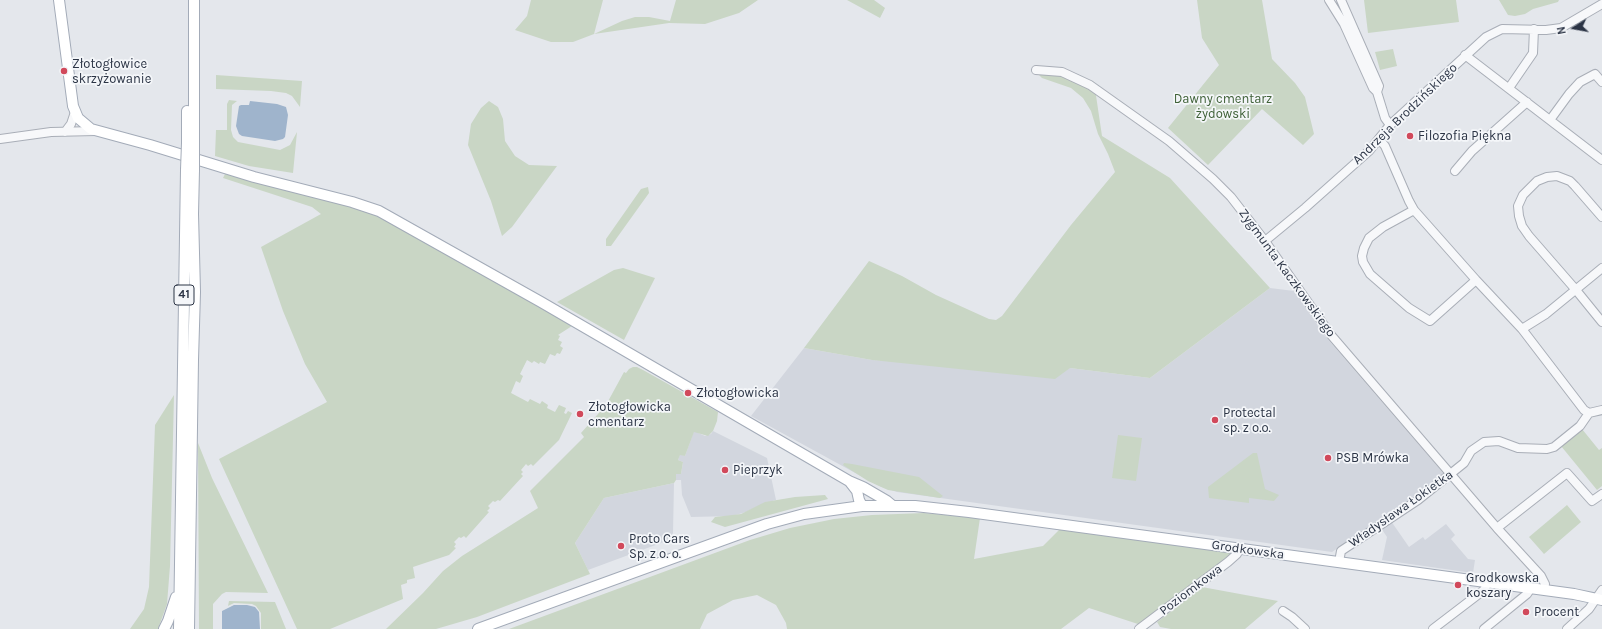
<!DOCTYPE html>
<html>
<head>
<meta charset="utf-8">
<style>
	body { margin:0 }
	#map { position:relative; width:1602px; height:629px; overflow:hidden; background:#e4e7ec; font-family:Karla,sans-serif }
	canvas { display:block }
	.north { position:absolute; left:1554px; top:8px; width:40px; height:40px; -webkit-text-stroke:3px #f4f6f9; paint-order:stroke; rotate:259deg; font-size:11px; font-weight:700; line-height:16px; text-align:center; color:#2b3445 }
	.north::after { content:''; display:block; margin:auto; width:14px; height:18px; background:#2b3445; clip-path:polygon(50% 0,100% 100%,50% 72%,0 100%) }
</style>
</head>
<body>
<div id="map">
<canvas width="1602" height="629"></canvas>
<div class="north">N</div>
</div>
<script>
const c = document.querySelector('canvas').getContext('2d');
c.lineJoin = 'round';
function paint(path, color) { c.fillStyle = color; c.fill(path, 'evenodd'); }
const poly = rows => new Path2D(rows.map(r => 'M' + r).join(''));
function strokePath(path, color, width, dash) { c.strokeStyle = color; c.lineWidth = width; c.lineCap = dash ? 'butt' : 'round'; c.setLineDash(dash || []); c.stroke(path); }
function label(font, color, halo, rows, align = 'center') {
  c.font = font + ' Karla,sans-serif'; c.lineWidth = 3.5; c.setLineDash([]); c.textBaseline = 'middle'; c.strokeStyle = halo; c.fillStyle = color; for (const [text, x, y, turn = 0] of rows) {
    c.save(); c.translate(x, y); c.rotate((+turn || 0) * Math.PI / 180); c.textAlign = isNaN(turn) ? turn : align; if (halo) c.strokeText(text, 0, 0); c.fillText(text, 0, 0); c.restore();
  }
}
const built = poly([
	[1270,288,1294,291,1325,336,1444,474,1413,497,1332,552,897,492,879,486,751,416,804,348,872,360,1070,368,1150,378],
	[694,431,705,436,711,434,713,431,767,458,776,500,765,503,746,512,732,516,691,517,682,495,681,480,676,480,676,474,681,474,683,462,678,460,680,454,685,456],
	[674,483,673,533,669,540,588,570,575,543,604,498],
	[1391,521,1409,547,1423,537,1425,540,1446,524,1455,535,1451,539,1468,559,1475,560,1473,573,1382,560,1387,537,1381,528]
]);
const green = poly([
	[531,0,603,0,594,34,622,21,635,17,649,17,670,21,676,0,758,0,739,13,705,24,669,23,594,34,573,42,551,42,515,30,527,16],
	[847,0,874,0,885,8,880,18],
	[1197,0,1262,0,1272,59,1295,83,1305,97,1314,134,1303,145,1262,109,1208,165,1168,128,1219,65,1202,38],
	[1364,0,1456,0,1459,22,1368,33],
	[1499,0,1559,0,1558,2,1533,9,1525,14,1515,16,1508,15],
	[1393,49,1397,66,1380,70,1375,52],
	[1038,72,1077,75,1094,82,1102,136,1170,178,1270,288,1150,378,1070,368,1055,379,872,360,804,348,869,261,902,276,936,295,989,319,996,320,1002,316,1071,225,1115,172,1108,154,1098,134,1091,111,1083,98,1071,88,1042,78,1039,75],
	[216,75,302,81,300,107,292,96,286,93,271,91,216,89],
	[229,100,237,101,232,105,231,130,233,137,238,142,280,150,290,145,297,132,293,173,249,166,215,156,216,130,227,130,227,104],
	[489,101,498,107,503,119,505,141,515,156,529,165,557,166,512,227,502,236,491,201,468,145,471,124,481,108],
	[225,174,354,206,384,218,572,326,558,335,560,336,558,340,562,342,560,346,563,348,560,354,557,353,555,356,550,354,545,364,540,362,539,364,534,361,532,363,527,360,520,374,523,376,520,383,516,381,511,393,528,402,530,399,540,404,542,401,548,405,547,408,555,412,559,405,566,408,564,413,566,414,568,411,572,413,559,440,533,466,531,464,528,466,526,464,521,470,523,472,521,474,523,476,500,501,498,500,495,502,493,501,488,506,490,508,487,511,489,512,466,538,464,536,461,538,459,537,454,542,456,544,454,547,456,548,449,555,413,567,415,578,407,580,407,583,401,585,403,599,330,629,297,629,219,459,327,402,305,364,283,311,261,247,321,214,312,207,223,178],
	[648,187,649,193,611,246,606,246,606,239,641,189],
	[623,268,655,278,624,340,557,302,614,270],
	[633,367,637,367,643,370,718,412,717,421,713,431,708,436,694,432,685,456,680,455,678,460,683,462,681,474,676,474,676,480,674,483,604,498,575,543,590,574,477,617,436,629,386,629,423,593,443,571,462,556,538,508,530,491,584,437,581,433,606,405,624,372,626,373,629,369],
	[174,395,170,566,167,604,158,629,130,629,144,609,149,587,155,425],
	[1582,429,1599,450,1602,448,1602,486,1597,490,1561,446],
	[1118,435,1142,438,1136,481,1112,478],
	[198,443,212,478,268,593,226,592,222,594,213,604,213,629,199,629],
	[1253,453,1257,453,1265,489,1279,495,1274,501,1249,498,1249,503,1209,498,1208,487],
	[844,463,852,464,919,477,943,496,940,498,888,490,868,481,843,465],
	[825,495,828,499,725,527,711,522,715,517,741,514,765,502,795,497],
	[1567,505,1581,522,1544,554,1529,537],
	[924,513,980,518,974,559,1043,546,1060,529,1230,552,1232,555,1141,625,1089,608,1061,629,787,629,786,623,776,605,757,595,733,600,707,614,700,629,509,629,750,540,790,528,834,519,872,515],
	[1202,587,1278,601,1245,629,1171,629,1160,627,1157,622],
	[229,601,275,602,286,629,261,629,261,613,256,606,252,604,234,603,228,606]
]);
const water = poly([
	[250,101,277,104,286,107,288,115,285,137,283,139,275,141,242,136,239,134,236,126,239,106,241,105,249,105],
	[234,605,247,605,255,607,259,612,260,629,222,629,222,611]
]);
const minor = poly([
	[1329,0,1344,24,1373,88,1377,92,1385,118,1390,125],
	[1341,0,1379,86,1377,92],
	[1465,55,1602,160],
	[1036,70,1062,72,1090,85,1169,141,1213,179,1231,197,1265,241,1331,335,1497,528,1541,576,1545,584,1544,590],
	[1509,88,1533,53,1534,29],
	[1550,120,1569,94,1580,82,1595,74,1602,82],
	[65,132,71,124,75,112],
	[0,139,51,132,96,131],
	[1379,139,1385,146,1409,201,1414,210,1476,280,1522,329,1584,410,1589,413,1602,410],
	[1455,171,1472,151,1527,102],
	[1414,210,1383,227,1369,238,1364,248,1362,256,1363,262,1370,274,1409,308,1430,321,1476,280],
	[1602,217,1575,186,1570,181,1557,176,1547,177,1537,181,1523,195,1518,206,1519,216,1522,226,1529,236,1576,290,1602,322],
	[1265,241,1305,208,1369,151,1390,125,1486,37,1502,29,1546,30,1561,28,1602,4],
	[1522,329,1546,314,1602,268],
	[1497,528,1567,473,1592,501,1602,494],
	[1339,562,1341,551,1418,500,1464,463,1471,451,1484,442,1499,441,1518,448,1547,449,1554,447,1580,426,1589,413],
	[1283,611,1292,617,1305,629],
	[1139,629,1228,562,1237,554,1239,549],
	[1433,629,1484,590,1488,582],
	[1484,629,1527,594,1531,588],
	[1567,629,1589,609,1602,590]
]);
const major = poly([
	[59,0,73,106,78,118,91,129,150,145,254,177,352,202,379,211,541,302,849,481,863,487,887,501,893,506],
	[187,143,187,111],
	[194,143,194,0],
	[850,482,857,491,859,500,862,506],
	[164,629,168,621,176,597],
	[179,629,186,170],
	[189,629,193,360,195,292,193,214,194,170],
	[478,629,767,524,804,514,862,506,915,506,969,512,1574,594,1602,600]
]);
const majorBridge = poly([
	[186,170,187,143],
	[194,170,194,143]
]);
const markers = [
	[64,71,4,"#d1495b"],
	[1410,136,4,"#d1495b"],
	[688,393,4,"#d1495b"],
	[580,414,4,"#d1495b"],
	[1215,420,4,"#d1495b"],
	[1328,458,4,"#d1495b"],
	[725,470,4,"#d1495b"],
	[621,546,4,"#d1495b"],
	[1458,585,4,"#d1495b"],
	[1526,612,4,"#d1495b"]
];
const shields = [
	[184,295,20]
];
const shieldNames = [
	["41",184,295]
];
const poiNames = [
	["Złotogłowice",72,64],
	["skrzyżowanie",72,79],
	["Filozofia Piękna",1418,136],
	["Złotogłowicka",696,393],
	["Złotogłowicka",588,407],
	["cmentarz",588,422],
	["Protectal",1223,413],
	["sp. z o.o.",1223,428],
	["PSB Mrówka",1336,458],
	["Pieprzyk",733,470],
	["Proto Cars",629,539],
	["Sp. z o. o.",629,554],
	["Grodkowska",1466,578],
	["koszary",1466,593],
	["Procent",1534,612]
];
const parkNames = [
	["Dawny cmentarz",1223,99],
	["żydowski",1223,114]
];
const streetNames = [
	["Andrzeja Brodzińskiego",1405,114,-44],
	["Zygmunta Kaczkowskiego",1287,273,54],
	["Władysława Łokietka",1401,509,-35],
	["Grodkowska",1248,550,8],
	["Poziomkowa",1191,590,-37]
];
paint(built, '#d2d6de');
paint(green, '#c9d6c5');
paint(water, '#9fb4cc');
strokePath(minor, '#a9aeb7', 10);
strokePath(major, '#a3abb8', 12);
strokePath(minor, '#f7f8fa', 8);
strokePath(major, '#fff', 10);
strokePath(majorBridge, '#a3abb8', 12, []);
strokePath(majorBridge, '#fff', 10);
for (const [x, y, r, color] of markers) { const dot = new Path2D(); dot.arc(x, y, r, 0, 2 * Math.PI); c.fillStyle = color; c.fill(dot); strokePath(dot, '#f4f6f9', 1.5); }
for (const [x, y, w] of shields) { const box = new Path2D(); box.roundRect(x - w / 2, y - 10, w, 20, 3); c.fillStyle = '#f4f6f9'; c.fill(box); strokePath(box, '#2b3445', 1); }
label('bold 12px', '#2b3445', null, shieldNames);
label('13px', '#2b3445', '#f4f6f9', poiNames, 'left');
label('13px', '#3f6138', '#f4f6f9', parkNames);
label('13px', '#2b3445', '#f4f6f9', streetNames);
</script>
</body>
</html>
